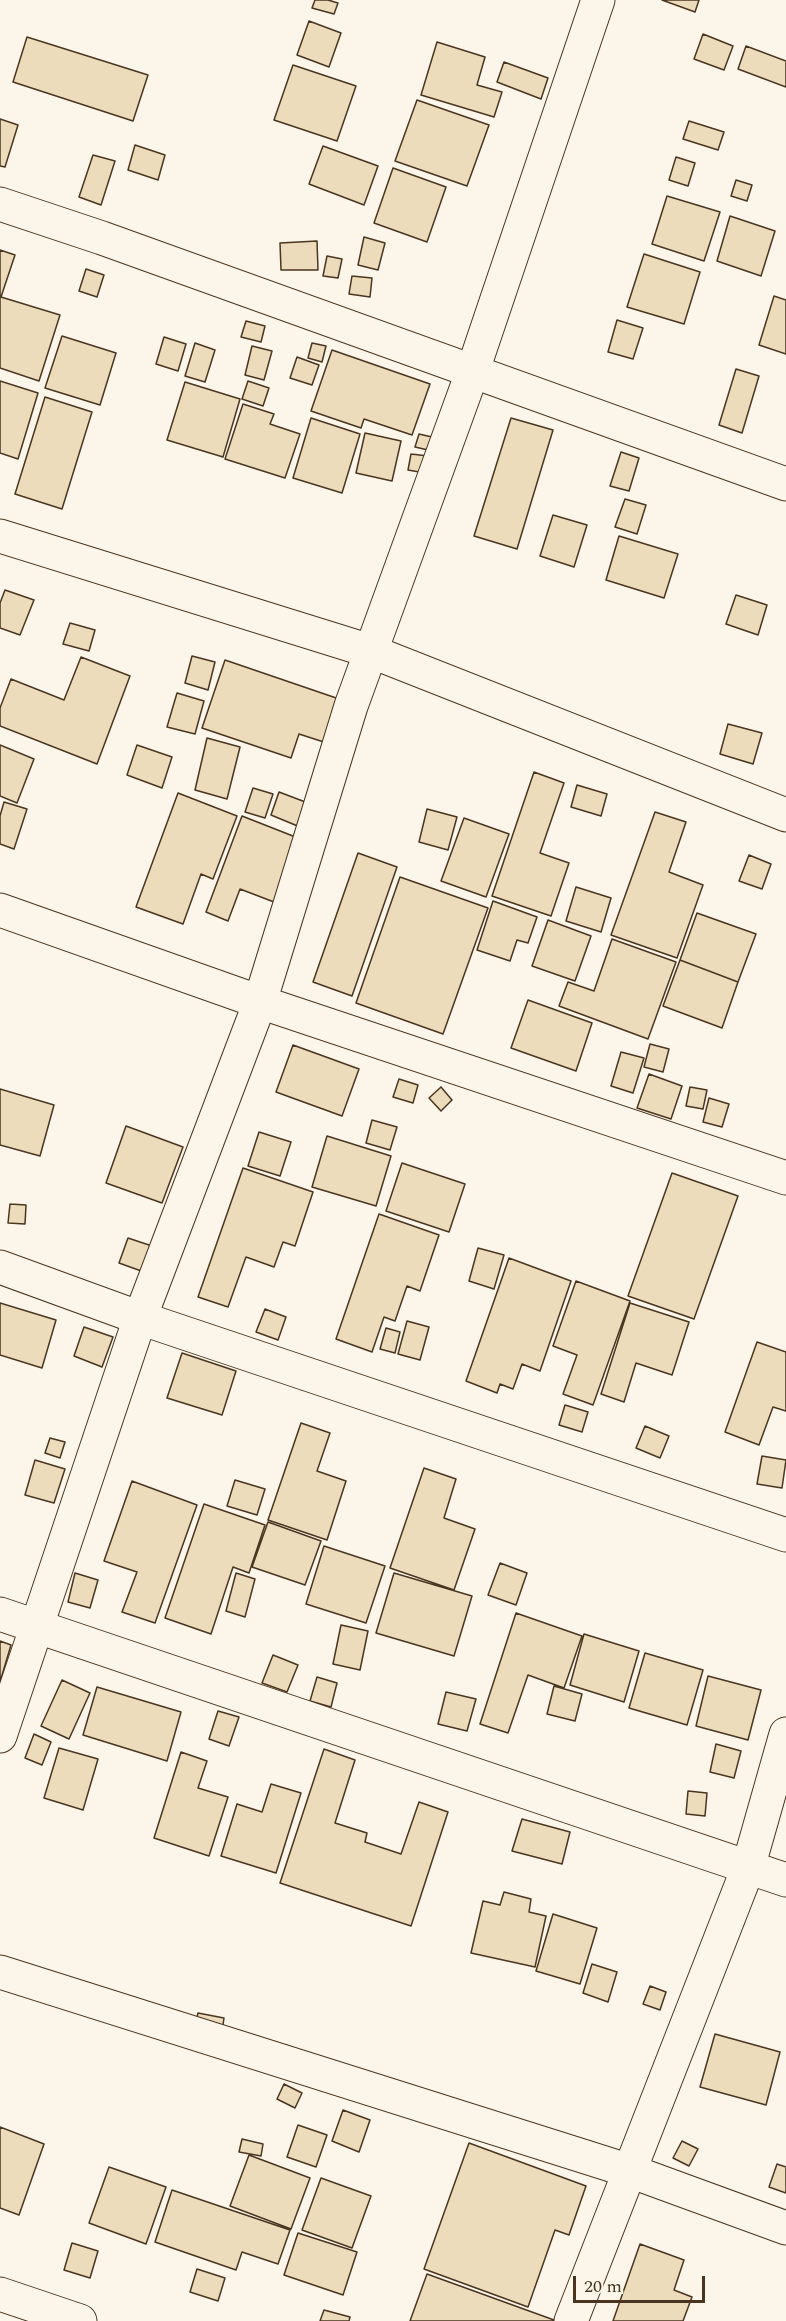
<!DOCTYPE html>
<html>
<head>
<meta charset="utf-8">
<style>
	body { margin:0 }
	#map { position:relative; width:786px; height:2321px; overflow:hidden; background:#fbf6e9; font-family:Spectral,serif }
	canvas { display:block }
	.scale { position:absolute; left:573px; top:2276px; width:132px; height:27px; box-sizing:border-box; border:3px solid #4a3520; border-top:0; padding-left:8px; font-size:18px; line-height:21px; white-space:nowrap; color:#4a3520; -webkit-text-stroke:4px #fbf6e9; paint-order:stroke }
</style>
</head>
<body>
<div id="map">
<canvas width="786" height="2321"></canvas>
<div class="scale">20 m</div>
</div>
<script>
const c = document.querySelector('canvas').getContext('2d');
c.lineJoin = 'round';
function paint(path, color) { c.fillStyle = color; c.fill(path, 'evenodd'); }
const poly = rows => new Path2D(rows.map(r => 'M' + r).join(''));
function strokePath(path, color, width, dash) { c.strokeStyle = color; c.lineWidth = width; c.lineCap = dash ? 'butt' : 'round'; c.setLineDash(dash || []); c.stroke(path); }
const building = poly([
	[315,0,328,0,338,3,334,14,312,8,315,0],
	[662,0,699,0,695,12,662,0],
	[309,21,341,33,329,67,297,55,309,21],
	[703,34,733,46,724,70,694,59,703,34],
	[27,37,148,75,133,121,13,82,27,37],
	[437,42,485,57,477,85,502,92,494,117,421,95,437,42],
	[746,46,786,61,786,87,738,69,746,46],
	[504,62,548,78,541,99,497,82,504,62],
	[293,65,356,86,337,141,274,120,293,65],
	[417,100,489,125,467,186,395,161,417,100],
	[0,119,18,125,5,167,0,166,0,119],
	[689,121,724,132,718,150,683,139,689,121],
	[135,145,165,155,158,180,128,170,135,145],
	[323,146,378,166,364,205,309,184,323,146],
	[93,155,115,161,101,205,79,197,93,155],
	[676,157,695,163,688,186,669,180,676,157],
	[393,168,446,187,427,242,374,223,393,168],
	[736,180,752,185,747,201,731,196,736,180],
	[667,196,720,212,704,261,652,244,667,196],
	[730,216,775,231,761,276,717,261,730,216],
	[364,237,385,243,378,270,358,265,364,237],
	[317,241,318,270,281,270,280,243,317,241],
	[0,250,15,255,1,297,60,315,39,381,0,368,0,250],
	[644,254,700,272,684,324,627,307,644,254],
	[327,256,342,259,338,278,323,276,327,256],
	[86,269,104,275,97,297,79,291,86,269],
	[352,276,372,278,370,297,349,294,352,276],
	[774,296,786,300,786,354,759,345,774,296],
	[617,320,643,328,633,359,608,352,617,320],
	[246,321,265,326,261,342,241,337,246,321],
	[62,336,116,353,100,405,45,388,62,336],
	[164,337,186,344,178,371,156,364,164,337],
	[195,343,215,350,205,382,185,376,195,343],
	[312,343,326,346,322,362,308,358,312,343],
	[252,346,272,351,264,380,245,375,252,346],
	[332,350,430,384,412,435,364,419,361,428,311,411,332,350],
	[297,357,319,365,312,385,290,378,297,357],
	[736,369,759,376,742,433,719,425,736,369],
	[0,381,38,393,18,459,0,453,0,381],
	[248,381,269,388,263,406,242,399,248,381],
	[185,382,240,399,223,457,167,440,185,382],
	[45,397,92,412,62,509,15,494,45,397],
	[243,404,274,414,270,424,300,434,285,478,225,459,243,404],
	[311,418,360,434,342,493,293,478,311,418],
	[511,418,553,430,517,549,474,536,511,418],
	[365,433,401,441,392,481,356,473,365,433],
	[419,434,432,437,428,450,415,447,419,434],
	[621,452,639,458,629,491,610,486,621,452],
	[411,454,428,456,425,473,408,470,411,454],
	[625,499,646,505,637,534,615,527,625,499],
	[553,515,587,525,574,567,540,556,553,515],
	[619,536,678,554,664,598,606,580,619,536],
	[5,590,34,600,20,635,0,628,0,603,5,590],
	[736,595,767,605,758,635,726,624,736,595],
	[70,623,95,630,89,651,63,644,70,623],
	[192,656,215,662,208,690,185,683,192,656],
	[81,657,130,676,97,764,0,726,0,708,11,679,64,700,81,657],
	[225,660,345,701,330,744,299,734,291,758,202,728,225,660],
	[177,693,204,701,195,734,167,727,177,693],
	[728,724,762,733,753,764,720,754,728,724],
	[207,738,240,747,227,799,195,790,207,738],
	[0,745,34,759,17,803,0,796,0,745],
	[137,745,172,757,162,788,127,775,137,745],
	[534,772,564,783,540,853,569,863,551,916,492,896,534,772],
	[577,785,607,794,601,816,571,807,577,785],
	[253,788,273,794,265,818,245,812,253,788],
	[279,792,308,803,300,827,271,815,279,792],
	[178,793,237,816,213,879,201,874,183,924,136,907,178,793],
	[4,802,27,809,14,849,0,844,0,816,4,802],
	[427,809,457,817,448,850,419,842,427,809],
	[655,812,686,822,669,872,703,885,677,958,611,935,655,812],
	[242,816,298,838,274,902,240,889,228,921,206,912,242,816],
	[464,818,509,834,486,897,441,881,464,818],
	[358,853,397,867,352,996,313,982,358,853],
	[749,855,771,864,762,889,739,881,749,855],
	[400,877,488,908,443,1034,356,1003,400,877],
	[576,887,611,898,601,932,566,921,576,887],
	[493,901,537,917,528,943,517,940,510,961,477,950,493,901],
	[697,913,756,934,738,982,680,960,697,913],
	[548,920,591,936,575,981,532,966,548,920],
	[612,939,676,962,648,1039,559,1006,568,982,594,991,612,939],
	[680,960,738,982,722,1028,663,1006,680,960],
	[528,1000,592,1023,576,1071,511,1048,528,1000],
	[650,1044,669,1049,663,1072,644,1067,650,1044],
	[293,1045,359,1069,342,1116,276,1092,293,1045],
	[621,1052,644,1058,633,1093,611,1086,621,1052],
	[649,1074,682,1086,671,1119,637,1108,649,1074],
	[399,1079,418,1085,413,1103,393,1097,399,1079],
	[441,1087,452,1100,441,1111,429,1098,441,1087],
	[690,1087,707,1090,703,1109,686,1106,690,1087],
	[0,1089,54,1105,40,1156,0,1145,0,1089],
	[709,1098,729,1104,722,1127,703,1122,709,1098],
	[372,1120,397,1127,390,1150,366,1143,372,1120],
	[126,1126,183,1147,162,1203,106,1183,126,1126],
	[259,1132,291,1142,280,1176,248,1166,259,1132],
	[327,1136,391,1156,376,1206,312,1187,327,1136],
	[402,1163,465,1184,449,1232,386,1211,402,1163],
	[243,1168,313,1192,295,1246,283,1242,274,1267,246,1257,228,1307,198,1297,243,1168],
	[672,1173,738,1196,694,1319,628,1296,672,1173],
	[10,1204,26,1205,25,1224,8,1223,10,1204],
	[379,1214,439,1235,420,1291,407,1286,395,1321,384,1317,372,1352,336,1339,379,1214],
	[128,1238,152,1246,144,1272,119,1263,128,1238],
	[478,1248,504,1255,494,1289,469,1281,478,1248],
	[509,1258,571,1281,540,1371,522,1364,513,1389,500,1384,497,1393,466,1381,509,1258],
	[576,1281,630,1301,593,1405,563,1394,577,1355,553,1346,576,1281],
	[0,1303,56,1320,42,1368,0,1355,0,1303],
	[630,1303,689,1322,672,1375,636,1363,624,1402,601,1394,630,1303],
	[265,1309,286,1317,278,1340,256,1332,265,1309],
	[407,1321,429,1327,420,1360,398,1354,407,1321],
	[84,1327,113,1337,102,1367,74,1356,84,1327],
	[386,1328,400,1332,395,1353,380,1349,386,1328],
	[757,1342,786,1352,786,1411,773,1407,759,1445,725,1432,757,1342],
	[182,1353,236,1371,222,1415,167,1398,182,1353],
	[565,1405,588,1412,582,1432,559,1425,565,1405],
	[301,1423,330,1433,317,1471,346,1481,327,1540,268,1520,301,1423],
	[645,1426,669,1436,660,1458,636,1448,645,1426],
	[50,1438,65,1442,60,1458,45,1453,50,1438],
	[762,1456,786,1460,782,1488,757,1484,762,1456],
	[35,1460,65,1469,54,1503,25,1495,35,1460],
	[424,1468,456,1479,444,1518,475,1529,454,1590,390,1568,424,1468],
	[235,1480,265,1489,257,1515,227,1506,235,1480],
	[132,1481,197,1505,155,1623,122,1612,137,1572,104,1561,132,1481],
	[204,1504,265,1525,249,1573,233,1567,211,1634,165,1618,204,1504],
	[268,1522,321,1541,305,1585,252,1567,268,1522],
	[324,1546,385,1566,366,1623,306,1604,324,1546],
	[500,1563,527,1573,516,1605,488,1595,500,1563],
	[75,1573,98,1580,90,1608,68,1602,75,1573],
	[236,1573,255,1579,245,1617,226,1611,236,1573],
	[394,1573,472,1596,454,1656,376,1633,394,1573],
	[516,1613,582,1636,564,1688,528,1675,508,1733,480,1724,516,1613],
	[341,1625,368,1631,360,1670,333,1664,341,1625],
	[584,1634,639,1651,624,1702,570,1685,584,1634],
	[0,1641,11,1645,0,1682,0,1641],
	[645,1653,703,1670,687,1725,629,1708,645,1653],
	[273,1655,298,1665,287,1692,262,1683,273,1655],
	[708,1676,761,1690,748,1740,696,1726,708,1676],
	[317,1677,337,1683,331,1707,310,1701,317,1677],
	[62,1680,90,1693,69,1739,41,1726,62,1680],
	[554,1686,582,1694,575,1721,547,1714,554,1686],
	[97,1687,181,1712,167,1761,83,1735,97,1687],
	[446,1692,476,1699,467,1731,438,1724,446,1692],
	[218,1711,239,1717,229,1746,209,1739,218,1711],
	[34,1734,51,1742,42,1765,25,1758,34,1734],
	[716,1744,741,1751,734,1778,710,1772,716,1744],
	[59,1748,98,1759,83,1810,44,1798,59,1748],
	[324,1749,355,1760,335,1823,367,1833,365,1842,401,1854,419,1802,448,1812,411,1926,280,1883,324,1749],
	[181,1752,207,1761,198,1788,228,1797,209,1856,154,1838,181,1752],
	[271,1784,301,1793,276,1873,221,1856,237,1804,262,1812,271,1784],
	[688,1791,707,1793,705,1816,686,1814,688,1791],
	[522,1819,570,1832,562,1864,512,1851,522,1819],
	[504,1892,531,1899,529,1912,546,1916,535,1967,471,1953,483,1901,500,1905,504,1892],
	[553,1914,597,1928,580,1984,536,1971,553,1914],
	[592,1964,617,1972,608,2002,583,1993,592,1964],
	[650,1986,666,1992,660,2010,643,2004,650,1986],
	[198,2013,224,2018,222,2032,195,2026,198,2013],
	[715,2034,780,2052,766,2105,700,2087,715,2034],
	[284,2084,302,2093,295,2108,277,2099,284,2084],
	[343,2110,370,2120,359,2152,332,2141,343,2110],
	[298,2125,327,2135,316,2167,287,2157,298,2125],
	[0,2127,44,2144,19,2215,0,2208,0,2127],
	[242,2139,263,2144,261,2156,239,2152,242,2139],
	[682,2141,698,2149,689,2166,673,2158,682,2141],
	[469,2143,586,2186,569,2235,555,2230,528,2307,424,2269,469,2143],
	[249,2155,310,2178,291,2229,230,2206,249,2155],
	[777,2164,786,2167,786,2193,769,2187,777,2164],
	[109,2167,166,2187,146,2244,89,2223,109,2167],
	[321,2178,371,2196,352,2248,302,2230,321,2178],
	[172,2190,290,2230,278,2264,242,2252,236,2270,155,2242,172,2190],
	[298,2233,357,2252,343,2295,284,2275,298,2233],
	[72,2243,98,2251,90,2278,64,2270,72,2243],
	[640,2244,684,2260,674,2290,692,2297,683,2321,613,2321,640,2244],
	[197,2269,225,2278,218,2301,190,2292,197,2269],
	[427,2274,554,2320,554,2321,410,2321,427,2274],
	[324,2310,350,2317,349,2321,320,2321,324,2310]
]);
const street = poly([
	[0,204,102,238,786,484],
	[0,536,370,651,786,815],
	[0,910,260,1002,786,1178],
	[0,1267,140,1318,786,1535],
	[0,1614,786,1880],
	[0,1736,140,1318,260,1002,351,706,472,373,598,0],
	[0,1972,630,2171,786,2228],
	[0,2294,80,2321],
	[571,2321,748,1868,786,1734]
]);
paint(building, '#ecdcbc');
strokePath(building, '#4a3520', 1.5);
strokePath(street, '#4a3520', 35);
strokePath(street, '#fbf6e9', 33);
</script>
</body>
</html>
